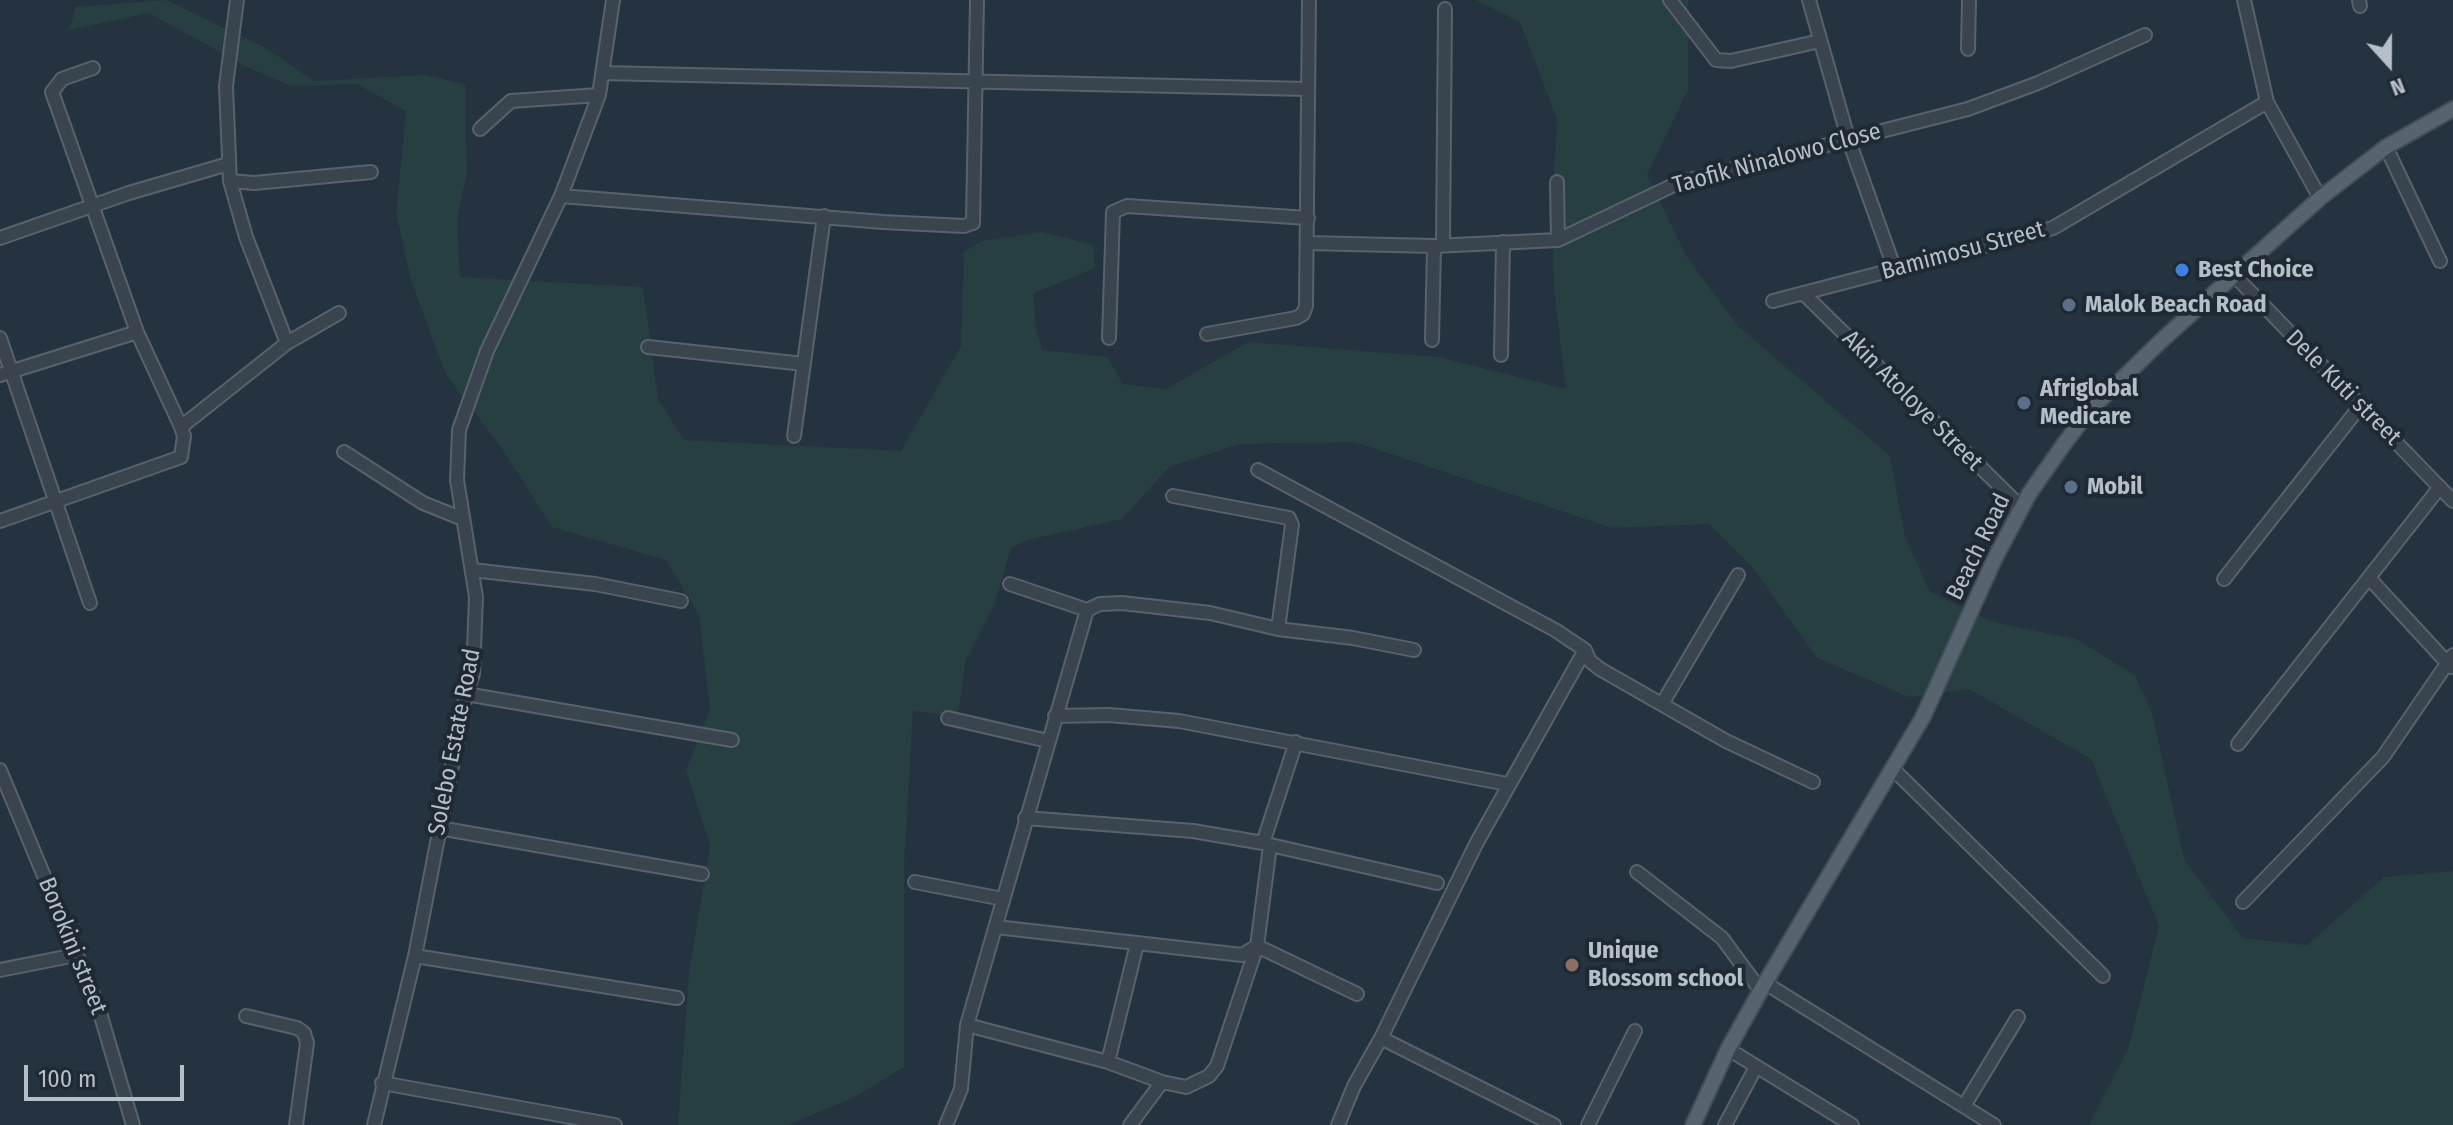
<!DOCTYPE html>
<html>
<head>
<meta charset="utf-8">
<style>
	body { margin:0 }
	#map { position:relative; width:2453px; height:1125px; overflow:hidden; background:#25323f; font-family:"Fira Sans Condensed",sans-serif }
	canvas { display:block }
	.north { position:absolute; left:2349px; top:24px; width:80px; height:80px; -webkit-text-stroke:6px #1e2934; paint-order:stroke; rotate:159deg; font-size:22px; font-weight:700; line-height:32px; text-align:center; color:#b5bfca }
	.north::after { content:''; display:block; margin:auto; width:28px; height:36px; background:#b5bfca; clip-path:polygon(50% 0,100% 100%,50% 72%,0 100%) }
	.scale { position:absolute; left:24px; top:1065px; width:160px; height:36px; box-sizing:border-box; border:4px solid #b5bfca; border-top:0; padding-left:10px; font-size:24px; line-height:28px; white-space:nowrap; color:#b5bfca; -webkit-text-stroke:6px #1e2934; paint-order:stroke }
</style>
</head>
<body>
<div id="map">
<canvas width="2453" height="1125"></canvas>
<div class="north">N</div>
<div class="scale">100 m</div>
</div>
<script>
const c = document.querySelector('canvas').getContext('2d');
c.lineJoin = 'round';
function paint(path, color) { c.fillStyle = color; c.fill(path, 'evenodd'); }
const poly = rows => new Path2D(rows.map(r => 'M' + r).join(''));
function strokePath(path, color, width, dash) { c.strokeStyle = color; c.lineWidth = width; c.lineCap = dash ? 'butt' : 'round'; c.setLineDash(dash || []); c.stroke(path); }
function label(font, color, halo, rows, align = 'center') {
  c.font = font + ' "Fira Sans Condensed",sans-serif'; c.lineWidth = 8; c.setLineDash([]); c.textBaseline = 'middle'; c.strokeStyle = halo; c.fillStyle = color; for (const [text, x, y, turn = 0] of rows) {
    c.save(); c.translate(x, y); c.rotate((+turn || 0) * Math.PI / 180); c.textAlign = isNaN(turn) ? turn : align; if (halo) c.strokeText(text, 0, 0); c.fillText(text, 0, 0); c.restore();
  }
}
const green = poly([
	[166,0,266,48,314,81,426,75,465,84,467,173,457,219,460,277,643,287,658,399,684,440,901,451,961,346,964,252,981,241,1042,232,1093,245,1095,268,1034,293,1035,323,1042,350,1107,357,1123,384,1166,389,1248,342,1439,357,1566,389,1554,290,1552,206,1557,119,1520,22,1476,0,1688,0,1688,90,1647,175,1687,257,1738,326,1890,456,1905,537,1930,592,1993,622,2076,639,2135,675,2153,716,2184,859,2243,938,2307,945,2384,877,2453,871,2453,1125,2089,1125,2128,1049,2159,926,2091,759,1969,689,1909,697,1817,658,1753,568,1709,524,1612,528,1355,442,1240,444,1169,467,1122,519,1028,540,1011,548,995,603,966,660,958,716,913,711,904,868,904,1067,855,1097,788,1125,678,1125,689,972,710,846,686,770,710,709,699,615,666,560,552,527,503,450,445,373,412,283,396,214,406,111,357,84,291,86,247,67,149,13,69,30,76,7]
]);
const minor = poly([
	[237,0,226,86,230,181,246,237,287,343],
	[1670,0,1716,60,1731,61,1820,41],
	[1809,0,1848,138,1895,270],
	[2244,0,2267,102,2320,198],
	[2359,0,2360,6],
	[1968,49,1969,0],
	[602,73,1307,89],
	[480,129,511,101,599,95],
	[2386,147,2440,261],
	[230,181,254,183,371,172],
	[1557,182,1558,240],
	[561,196,883,222,964,226,973,223,977,0],
	[0,238,129,193,228,164],
	[1307,243,1434,246,1558,240,1678,183,1968,109,2038,83,2145,35],
	[1443,244,1445,9],
	[2234,275,2453,501],
	[1803,293,2022,508],
	[1773,301,2053,228,2267,102],
	[1207,334,1296,318,1303,314,1306,306,1309,0],
	[0,338,90,603],
	[1109,338,1113,212,1127,206,1308,218],
	[1432,340,1434,246],
	[648,347,804,364],
	[1501,355,1503,242],
	[0,375,137,332],
	[181,427,287,343,339,313],
	[794,436,824,216],
	[344,452,423,503,463,519],
	[1258,470,1555,630,1585,650,1590,661,1600,669,1726,741,1813,782],
	[1173,496,1289,518,1292,525,1278,629],
	[0,521,181,457,184,436,181,427,137,332,52,92,62,79,93,68],
	[472,570,595,584,681,601],
	[2369,578,2451,667],
	[2224,579,2362,404],
	[1010,584,1087,610],
	[466,694,732,740],
	[1662,704,1738,575],
	[1055,716,1109,715,1179,721,1507,784],
	[948,718,1048,741],
	[2238,744,2440,487],
	[0,770,98,1006,133,1125],
	[1894,770,2103,976],
	[1025,818,1193,831,1263,843,1296,742],
	[439,828,702,874],
	[1266,844,1437,883],
	[1637,872,1722,938,1761,991],
	[915,882,1003,899],
	[2243,902,2383,757,2453,655],
	[996,927,1242,955,1257,946,1270,846],
	[415,956,677,998],
	[0,970,76,955],
	[1765,983,1994,1125],
	[246,1016,297,1028,304,1033,307,1043,296,1125],
	[967,1025,1108,1062,1162,1082,1130,1125],
	[1381,1038,1554,1125],
	[1728,1049,1852,1125],
	[1108,1062,1137,944],
	[1162,1082,1186,1087,1209,1076,1217,1066,1257,946,1357,994],
	[382,1083,615,1125],
	[1964,1106,2018,1017],
	[374,1125,415,956,466,694,473,674,476,597,457,480,459,430,487,351,561,196,599,95,613,0],
	[946,1125,961,1089,967,1025,1087,610,1100,604,1122,603,1210,613,1278,629,1353,638,1414,650],
	[1338,1125,1354,1086,1381,1038,1476,844,1585,650],
	[1588,1125,1635,1031],
	[1725,1125,1756,1067]
]);
const major = poly([
	[1693,1125,1728,1049,1765,983,1923,717,1995,558,2029,494,2064,444,2089,411,2162,340,2320,198,2386,147,2453,109]
]);
const markers = [
	[2182,270,8,"#3f7fe0"],
	[2069,305,8,"#5c6f8a"],
	[2024,403,8,"#5c6f8a"],
	[2071,487,8,"#5c6f8a"],
	[1572,965,8,"#8d6e63"]
];
const streetNames = [
	["Taofik Ninalowo Close",1777,159,-15],
	["Bamimosu Street",1963,251,-15],
	["Dele Kuti street",2343,388,45],
	["Akin Atoloye Street",1912,401,45],
	["Beach Road",1979,547,-64],
	["Solebo Estate Road",455,742,-79],
	["Borokini street",72,946,68]
];
const poiNames = [
	["Best Choice",2198,270],
	["Malok Beach Road",2085,305],
	["Afriglobal",2040,389],
	["Medicare",2040,417],
	["Mobil",2087,487],
	["Unique",1588,951],
	["Blossom school",1588,979]
];
paint(green, '#273f40');
strokePath(minor, '#57626d', 16);
strokePath(major, '#424d58', 18);
strokePath(minor, '#39444f', 12);
strokePath(major, '#57636f', 14);
for (const [x, y, r, color] of markers) { const dot = new Path2D(); dot.arc(x, y, r, 0, 2 * Math.PI); c.fillStyle = color; c.fill(dot); strokePath(dot, '#1e2934', 3); }
label('24px', '#b5bfca', '#1e2934', streetNames);
label('bold 24px', '#b5bfca', '#1e2934', poiNames, 'left');
</script>
</body>
</html>
